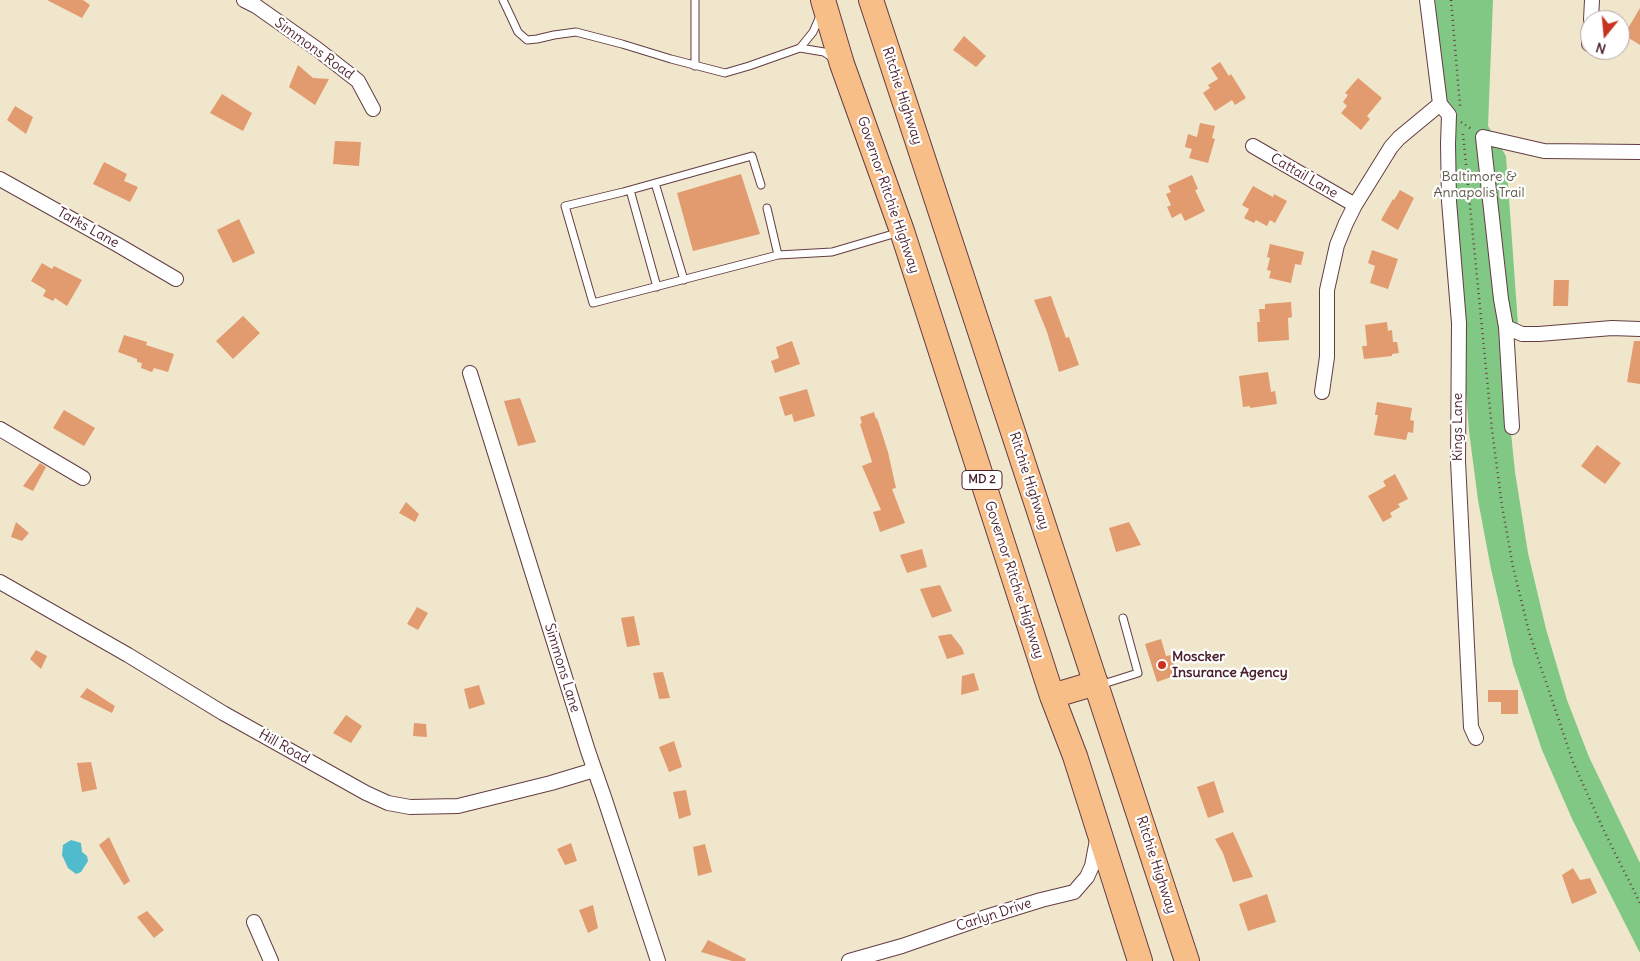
<!DOCTYPE html>
<html>
<head>
<meta charset="utf-8">
<style>
	body { margin:0 }
	#map { position:relative; width:1640px; height:961px; overflow:hidden; background:#f0e6cb; font-family:Delius,sans-serif }
	canvas { display:block }
	.north { position:absolute; left:1580px; top:10px; width:50px; height:50px; box-sizing:border-box; background:#fff; border:1px solid #b7a5aa; border-radius:50%; rotate:197deg; font-size:14px; font-weight:700; line-height:20px; text-align:center; color:#4a1f2b }
	.north::after { content:''; display:block; margin:auto; width:18px; height:22px; background:#c8321e; clip-path:polygon(50% 0,100% 100%,50% 72%,0 100%) }
</style>
</head>
<body>
<div id="map">
<canvas width="1640" height="961"></canvas>
<div class="north">N</div>
</div>
<script>
const c = document.querySelector('canvas').getContext('2d');
c.lineJoin = 'round';
function paint(path, color) { c.fillStyle = color; c.fill(path, 'evenodd'); }
const poly = rows => new Path2D(rows.map(r => 'M' + r).join(''));
function strokePath(path, color, width, dash) { c.strokeStyle = color; c.lineWidth = width; c.lineCap = dash ? 'butt' : 'round'; c.setLineDash(dash || []); c.stroke(path); }
function label(font, color, halo, rows, align = 'center') {
  c.font = font + ' Delius,sans-serif'; c.lineWidth = 4.5; c.setLineDash([]); c.textBaseline = 'middle'; c.strokeStyle = halo; c.fillStyle = color; for (const [text, x, y, turn = 0] of rows) {
    c.save(); c.translate(x, y); c.rotate((+turn || 0) * Math.PI / 180); c.textAlign = isNaN(turn) ? turn : align; if (halo) c.strokeText(text, 0, 0); c.fillText(text, 0, 0); c.restore();
  }
}
const green = poly([
	[1435,0,1493,0,1488,126,1506,156,1518,325,1500,324,1515,472,1528,553,1546,629,1567,700,1589,757,1640,863,1640,953,1573,821,1542,750,1513,664,1491,569,1478,500,1469,431]
]);
const water = poly([
	[71,840,81,843,82,852,87,856,88,861,81,872,76,874,68,868,62,855,63,845]
]);
const building = poly([
	[47,0,83,0,90,5,82,18],
	[1640,8,1640,45,1624,35],
	[964,36,986,56,976,67,953,50],
	[1220,62,1229,76,1231,74,1246,98,1235,105,1232,100,1215,111,1203,93,1210,88,1208,85,1218,79,1211,68],
	[298,65,313,78,329,79,315,105,289,87],
	[1358,78,1382,98,1367,116,1370,119,1361,130,1341,113,1347,106,1343,102,1348,95,1345,93],
	[222,94,252,113,243,131,210,113],
	[15,106,33,117,26,134,7,120],
	[1200,123,1215,126,1212,138,1215,139,1208,163,1189,158,1192,149,1185,147,1188,134,1197,137],
	[335,141,361,142,359,166,333,164],
	[104,162,127,174,124,181,138,187,130,202,93,184],
	[741,174,760,234,693,251,677,193],
	[1192,175,1198,189,1195,190,1205,211,1185,221,1181,213,1172,218,1167,207,1171,205,1166,194,1171,192,1168,186],
	[1253,186,1273,197,1274,194,1287,201,1275,223,1270,220,1267,226,1256,220,1254,223,1244,218,1249,209,1242,205],
	[1400,190,1414,198,1398,230,1381,220,1393,199,1394,200],
	[239,219,255,253,233,263,217,230],
	[1270,244,1304,252,1301,265,1295,264,1291,283,1269,278,1271,271,1267,270,1270,258,1267,257],
	[1372,250,1398,259,1388,289,1370,283,1375,266,1368,263],
	[42,263,52,269,54,266,82,280,67,306,55,298,53,301,43,296,46,290,31,281],
	[1554,280,1569,280,1568,306,1553,306],
	[1051,296,1066,338,1069,337,1079,365,1059,372,1047,332,1034,300],
	[1291,302,1292,317,1288,318,1289,340,1258,342,1257,322,1260,322,1259,309,1265,309,1265,304],
	[243,316,260,333,233,359,216,341],
	[1387,322,1388,331,1392,330,1393,342,1397,342,1399,353,1392,354,1392,356,1364,359,1362,346,1367,346,1365,325],
	[124,335,147,342,146,345,174,354,168,372,154,368,152,372,141,368,142,363,137,362,137,359,118,352],
	[792,341,800,364,775,373,771,361,779,358,776,347],
	[1634,341,1640,341,1640,384,1627,382],
	[1268,372,1271,392,1275,391,1277,404,1250,408,1250,406,1243,407,1239,376],
	[807,389,815,416,794,422,792,414,785,416,779,397],
	[520,398,536,442,518,446,504,401],
	[1377,402,1412,408,1410,420,1414,421,1413,433,1408,432,1406,440,1374,435,1378,415,1375,415],
	[64,410,95,428,84,446,53,428],
	[874,412,876,419,877,418,888,452,896,488,892,489,905,523,880,532,873,512,881,510,862,466,872,462,860,424,862,423,860,417],
	[1597,445,1621,463,1605,484,1581,466],
	[40,463,46,467,33,491,23,486],
	[1395,474,1408,499,1398,504,1400,507,1390,513,1392,517,1383,522,1368,496,1386,486,1383,481],
	[406,502,419,514,415,522,399,513],
	[16,522,29,533,22,541,11,537],
	[1129,522,1141,545,1116,552,1109,528],
	[922,549,927,567,907,573,900,555],
	[940,585,952,611,932,618,920,589],
	[417,607,428,613,418,630,407,624],
	[634,616,640,645,627,647,621,618],
	[951,634,962,648,964,654,947,659,938,636],
	[1161,639,1166,656,1171,655,1177,672,1174,673,1174,676,1157,682,1145,644],
	[36,650,47,656,41,669,30,659],
	[663,672,670,698,659,699,653,673],
	[974,673,979,690,961,695,962,676],
	[479,685,485,704,469,709,464,689],
	[87,688,115,706,112,713,80,697],
	[1488,690,1518,690,1518,714,1501,714,1501,702,1488,702],
	[346,715,362,726,351,743,333,733],
	[414,723,426,724,427,737,413,736],
	[674,741,682,767,669,772,659,747],
	[91,762,97,789,82,792,77,763],
	[1214,781,1224,812,1208,818,1197,787],
	[686,790,691,815,679,819,673,792],
	[1233,832,1253,877,1233,882,1223,853,1215,839],
	[109,837,130,881,124,885,99,845],
	[571,843,577,861,565,865,557,849],
	[705,844,712,872,698,876,693,847],
	[1573,868,1580,880,1590,878,1597,893,1572,904,1562,875],
	[1267,894,1276,922,1248,931,1239,904],
	[593,905,598,928,588,933,579,910],
	[147,911,164,930,154,938,137,917],
	[708,940,746,959,745,961,732,961,701,952]
]);
const path = poly([
	[1451,0,1460,106],
	[1461,122,1473,130],
	[1463,134,1492,430,1502,506,1513,567,1529,632,1573,762,1605,833,1640,903]
]);
const service = poly([
	[503,0,518,32,527,40,537,39,554,35,576,32,622,44,671,59,725,73,749,66,800,48,824,52,833,58],
	[695,0,695,66],
	[800,48,813,32,821,14],
	[655,183,684,280],
	[761,185,752,156,623,192,565,206,593,303,778,255,832,252,900,232],
	[630,190,657,287],
	[767,208,778,255],
	[1100,685,1138,673,1123,618]
]);
const minor = poly([
	[244,0,256,6,317,49,358,81,373,109],
	[1427,0,1440,104,1449,115,1448,144,1449,201,1459,323,1458,461,1471,727,1476,738],
	[1591,20,1592,0],
	[1589,44,1590,28],
	[1253,146,1355,205],
	[0,179,118,245,176,279],
	[1506,327,1522,334,1539,334,1612,328,1640,329],
	[470,373,588,751,604,797,658,961],
	[1322,392,1327,357,1327,290,1337,245,1346,223,1355,205,1391,147,1399,138,1440,104],
	[1512,427,1506,327,1501,299,1483,137,1544,151,1640,152],
	[0,429,83,478],
	[0,582,128,655,223,713,366,793,388,803,410,807,458,806,551,783,594,770],
	[254,922,271,961],
	[849,961,902,946,983,918,1041,900,1074,892,1087,877,1092,866,1097,840]
]);
const trunk = poly([
	[823,0,842,64,902,231,1052,696,1075,756,1140,961],
	[871,0,1187,961],
	[1052,696,1096,683]
]);
const markers = [
	[1162,665,5,"#c8321e"]
];
const shields = [
	[982,480,40]
];
const shieldNames = [
	["MD 2",982,480]
];
const streetNames = [
	["Simmons Road",314,49,36],
	["Ritchie Highway",902,96,72],
	["Cattail Lane",1304,176,30],
	["Governor Ritchie Highway",888,195,71],
	["Tarks Lane",88,228,29],
	["Kings Lane",1458,427,-90],
	["Ritchie Highway",1029,481,72],
	["Governor Ritchie Highway",1014,580,72],
	["Simmons Lane",562,668,73],
	["Hill Road",284,747,29],
	["Ritchie Highway",1156,865,72],
	["Carlyn Drive",994,915,-18]
];
const parkNames = [
	["Baltimore &",1479,177],
	["Annapolis Trail",1479,193]
];
const poiNames = [
	["Moscker",1172,657],
	["Insurance Agency",1172,673]
];
paint(green, '#80c884');
paint(water, '#50bbcc');
paint(building, '#e29a6f');
strokePath(service, '#633d43', 9);
strokePath(minor, '#633d43', 16);
strokePath(trunk, '#633d43', 26);
strokePath(path, '#633d43', 2.5, [1, 4]);
strokePath(service, '#fff', 7);
strokePath(minor, '#fff', 14);
strokePath(trunk, '#f7be88', 24);
for (const [x, y, r, color] of markers) { const dot = new Path2D(); dot.arc(x, y, r, 0, 2 * Math.PI); c.fillStyle = color; c.fill(dot); strokePath(dot, '#fff', 2); }
for (const [x, y, w] of shields) { const box = new Path2D(); box.roundRect(x - w / 2, y - 9.5, w, 19, 4); c.fillStyle = '#fff'; c.fill(box); strokePath(box, '#4a1f2b', 1); }
label('bold 12px', '#4a1f2b', null, shieldNames);
label('14px', '#4a1f2b', '#fff', streetNames);
label('14px', '#5d5a4a', '#fff', parkNames);
label('bold 14px', '#4a1f2b', '#fff', poiNames, 'left');
</script>
</body>
</html>
